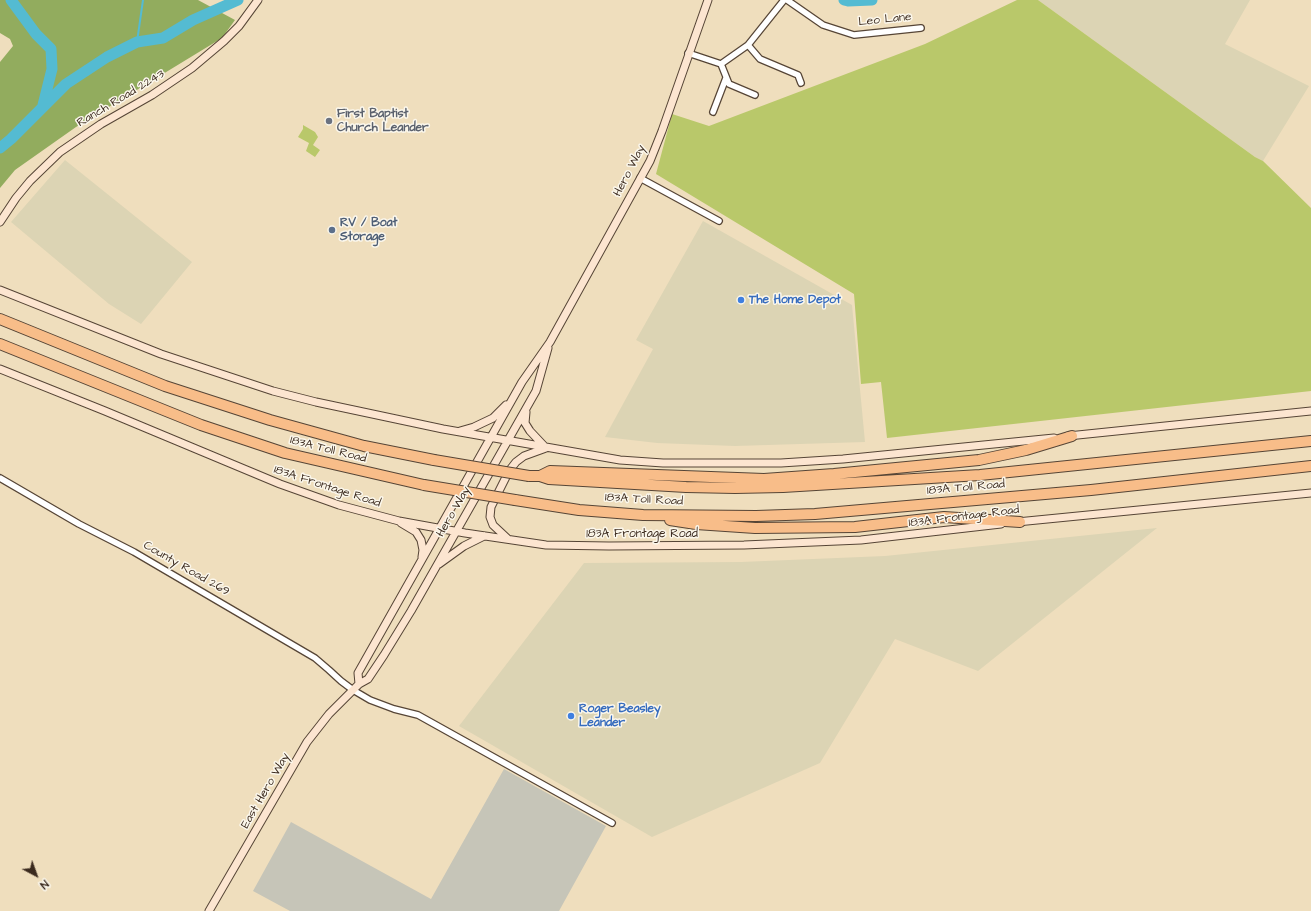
<!DOCTYPE html>
<html>
<head>
<meta charset="utf-8">
<style>
	body { margin:0 }
	#map { position:relative; width:1311px; height:911px; overflow:hidden; background:#efdebd; font-family:"Architects Daughter",sans-serif }
	canvas { display:block }
	.north { position:absolute; left:16px; top:855px; width:40px; height:40px; -webkit-text-stroke:3px #fbf7ec; paint-order:stroke; rotate:139deg; font-size:11px; font-weight:700; line-height:16px; text-align:center; color:#3b2a1e }
	.north::after { content:''; display:block; margin:auto; width:14px; height:18px; background:#3b2a1e; clip-path:polygon(50% 0,100% 100%,50% 72%,0 100%) }
</style>
</head>
<body>
<div id="map">
<canvas width="1311" height="911"></canvas>
<div class="north">N</div>
</div>
<script>
const c = document.querySelector('canvas').getContext('2d');
c.lineJoin = 'round';
function paint(path, color) { c.fillStyle = color; c.fill(path, 'evenodd'); }
const poly = rows => new Path2D(rows.map(r => 'M' + r).join(''));
function strokePath(path, color, width, dash) { c.strokeStyle = color; c.lineWidth = width; c.lineCap = dash ? 'butt' : 'round'; c.setLineDash(dash || []); c.stroke(path); }
function label(font, color, halo, rows, align = 'center') {
  c.font = font + ' "Architects Daughter",sans-serif'; c.lineWidth = 3; c.setLineDash([]); c.textBaseline = 'middle'; c.strokeStyle = halo; c.fillStyle = color; for (const [text, x, y, turn = 0] of rows) {
    c.save(); c.translate(x, y); c.rotate((+turn || 0) * Math.PI / 180); c.textAlign = isNaN(turn) ? turn : align; if (halo) c.strokeText(text, 0, 0); c.fillText(text, 0, 0); c.restore();
  }
}
const built = poly([
	[1038,0,1250,0,1225,44,1309,86,1263,161,1255,157],
	[65,160,192,262,141,324,109,304,11,222],
	[703,221,852,305,865,442,735,446,657,443,605,437,653,349,636,340],
	[1157,528,978,671,895,639,820,763,652,837,459,726,584,563,741,562,885,556]
]);
const industrial = poly([
	[504,769,606,826,559,911,290,911,253,891,291,822,431,899]
]);
const green = poly([
	[1017,0,1038,0,1255,157,1263,161,1311,208,1311,391,887,438,881,382,861,384,854,294,656,174,672,114,709,126,925,44],
	[303,125,315,132,318,137,313,145,320,150,315,157,306,151,309,143,298,137,303,129]
]);
const forest = poly([
	[0,0,198,0,235,20,222,38,76,127,15,170,0,188,0,62,13,46,10,39,0,33]
]);
const stream = poly([
	[137,42,143,0]
]);
const river = poly([
	[11,0,36,34,51,49,52,69,43,105],
	[844,0,848,1,872,0],
	[0,148,11,139,66,84,107,57,137,42,163,38,193,20,238,0]
]);
const street = poly([
	[787,0,823,25,854,35,921,28],
	[748,45,760,59,798,75,801,83],
	[688,53,721,64,748,45,784,0],
	[721,64,729,84,755,95],
	[713,112,726,78],
	[640,178,719,221],
	[0,478,79,524,134,552,315,658,329,670,341,681,353,690,370,700,394,709,418,715,612,823]
]);
const secondary = poly([
	[0,222,16,198,30,181,60,152,101,124,152,95,192,68,224,41,239,26,258,0],
	[0,290,161,354,273,391,316,402,443,429,620,460,663,463,781,463,843,459,1054,438],
	[0,369,105,411,280,484,339,505,399,521,465,533,546,545,609,546,744,545,861,540,1001,524],
	[526,412,525,423,530,431,546,448],
	[460,431,474,427,493,418,506,405],
	[1068,436,1311,411],
	[1017,522,1311,493],
	[401,523,416,532,421,540,423,550,422,557],
	[508,539,493,525,490,517,491,507,509,471,516,462,524,456,546,448],
	[439,564,464,546,484,536],
	[359,684,358,673,522,382,550,342,650,161,662,131,708,0],
	[209,911,307,742,329,714,359,684,368,679,384,655,411,611,536,391,548,348]
]);
const highway = poly([
	[0,319,165,386,270,420,364,446,434,460],
	[0,344,201,425,285,453,424,485],
	[529,476,540,476,549,479,686,487,735,488,783,487,980,475,1311,441],
	[540,476,550,471,764,479,834,474,979,460,1026,450,1072,436],
	[515,500,579,510,643,515,756,516,815,514,1091,490,1311,466],
	[670,520,696,524,755,528,855,527,944,517,1020,522]
]);
const highwayBridge = poly([
	[434,460,529,476],
	[424,485,515,500]
]);
const markers = [
	[329,121,4,"#6b7280"],
	[332,230,4,"#5c6f8a"],
	[741,300,4,"#3f7fe0"],
	[571,716,4,"#3f7fe0"]
];
const streetNames = [
	["Leo Lane",885,20,-6],
	["Ranch Road 2243",121,99,-31],
	["Hero Way",630,171,-63],
	["183A Toll Road",328,450,14],
	["183A Frontage Road",327,487,18],
	["183A Toll Road",966,488,-5],
	["183A Toll Road",644,500,3],
	["Hero Way",454,512,-60],
	["183A Frontage Road",964,517,-7],
	["183A Frontage Road",642,534],
	["County Road 269",186,569,30],
	["East Hero Way",266,791,-60]
];
const worshipNames = [
	["First Baptist",337,114],
	["Church Leander",337,128]
];
const serviceNames = [
	["RV / Boat",340,223],
	["Storage",340,237]
];
const shopNames = [
	["The Home Depot",749,300],
	["Roger Beasley",579,709],
	["Leander",579,723]
];
paint(built, '#dcd4b4');
paint(industrial, '#c6c5b8');
paint(green, '#b9c86a');
paint(forest, '#92ac5e');
strokePath(stream, '#54bbd2', 2);
strokePath(river, '#54bbd2', 11);
strokePath(street, '#564536', 8);
strokePath(secondary, '#564536', 9);
strokePath(highway, '#564536', 12);
strokePath(street, '#fff', 5.5);
strokePath(secondary, '#fce5d0', 7);
strokePath(highway, '#f8bd89', 10);
strokePath(highwayBridge, '#564536', 12, []);
strokePath(highwayBridge, '#f8bd89', 10);
for (const [x, y, r, color] of markers) { const dot = new Path2D(); dot.arc(x, y, r, 0, 2 * Math.PI); c.fillStyle = color; c.fill(dot); strokePath(dot, '#fbf7ec', 1.5); }
label('12px', '#3b2a1e', '#fbf7ec', streetNames);
label('bold 12px', '#5b616d', '#fbf7ec', worshipNames, 'left');
label('bold 12px', '#4e5e75', '#fbf7ec', serviceNames, 'left');
label('bold 12px', '#366cbe', '#fbf7ec', shopNames, 'left');
</script>
</body>
</html>
